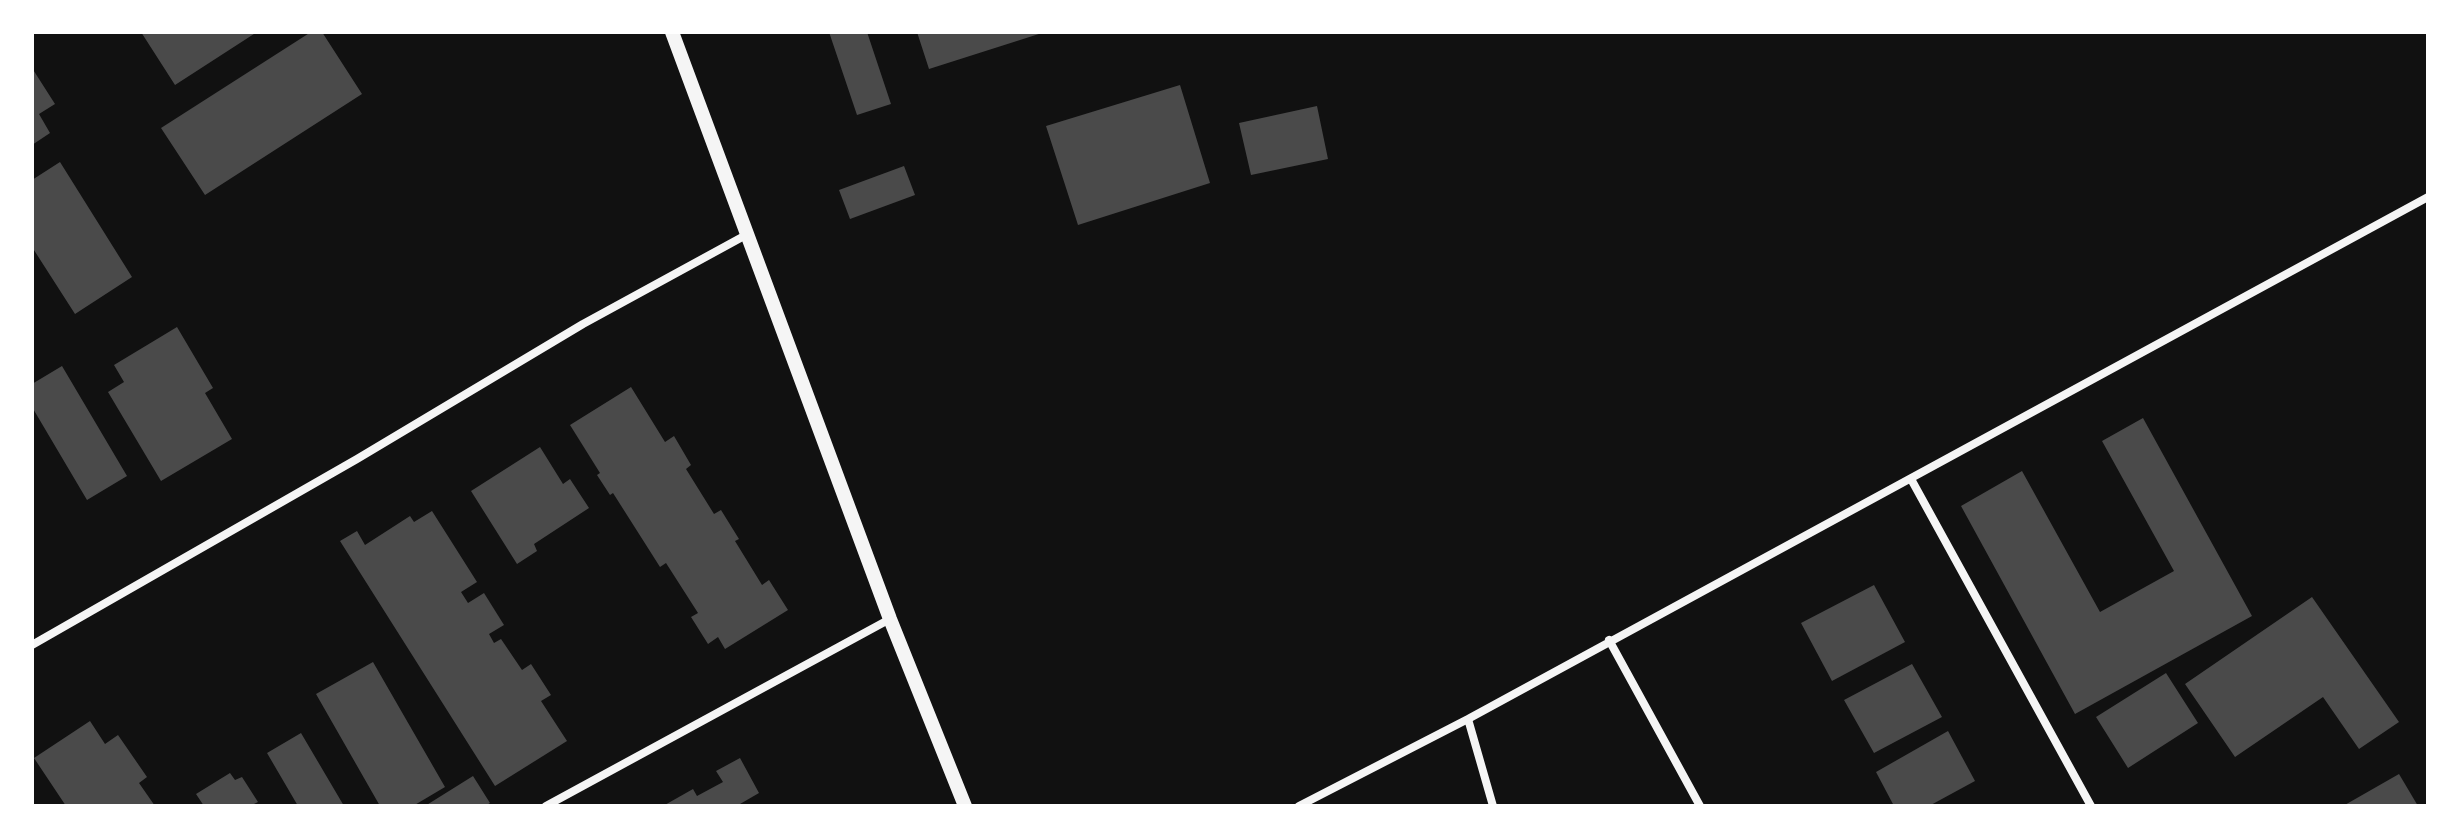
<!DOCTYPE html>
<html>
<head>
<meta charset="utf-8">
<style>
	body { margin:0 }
	#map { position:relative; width:2460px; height:838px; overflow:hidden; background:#111; font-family:Poppins,sans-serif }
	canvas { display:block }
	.frame { position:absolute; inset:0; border:34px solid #fff; pointer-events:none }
</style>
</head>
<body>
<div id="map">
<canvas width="2460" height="838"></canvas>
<div class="frame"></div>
</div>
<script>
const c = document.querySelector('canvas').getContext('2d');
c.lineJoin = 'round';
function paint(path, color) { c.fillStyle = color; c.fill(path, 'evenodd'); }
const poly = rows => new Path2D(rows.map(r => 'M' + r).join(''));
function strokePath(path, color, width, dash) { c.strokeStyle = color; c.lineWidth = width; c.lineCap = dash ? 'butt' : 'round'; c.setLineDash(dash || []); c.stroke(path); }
const building = poly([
	[141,32,257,32,175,85],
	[311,32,322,32,362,94,205,195,161,128],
	[829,32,867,32,891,104,857,115],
	[917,32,1042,32,1042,33,929,69],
	[32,68,55,104,39,114,50,133,32,145],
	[1180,85,1210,183,1078,225,1046,126],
	[1317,106,1328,159,1251,175,1239,123],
	[60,162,132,277,75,314,32,247,32,180],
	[904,166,915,195,850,219,839,190],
	[177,327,213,388,205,393,232,439,161,481,108,392,124,382,114,365],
	[62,366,127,476,87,500,32,407,32,384],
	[631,387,665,442,674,436,691,465,686,469,714,514,721,510,739,539,735,541,762,585,769,580,788,610,725,649,718,637,708,644,691,617,698,613,666,563,660,567,613,493,610,495,597,475,600,473,570,425],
	[2143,418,2252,616,2075,714,1961,506,2022,471,2100,612,2174,571,2102,441],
	[540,447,563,484,570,479,589,508,534,544,537,551,517,564,471,491],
	[432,511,477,582,461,592,468,603,484,593,504,625,489,634,494,643,501,639,522,670,531,664,551,695,541,701,567,741,495,786,340,541,357,531,365,545,410,516,414,522],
	[1874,585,1905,642,1832,681,1801,623],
	[2312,597,2399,722,2359,749,2323,697,2235,757,2185,684],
	[373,662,445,787,413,806,380,806,316,694],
	[1912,664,1942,717,1874,753,1844,700],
	[2166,673,2198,723,2128,768,2096,717],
	[90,721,105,744,118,735,147,777,139,783,155,806,66,806,34,758],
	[1948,731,1975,781,1929,806,1894,806,1876,772],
	[301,733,344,806,298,806,267,753],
	[740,758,759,793,740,804,741,806,663,806,693,789,697,796,723,782,716,771],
	[230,773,235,780,242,777,258,802,250,806,204,806,196,794],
	[2399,774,2418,806,2343,806],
	[473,776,490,803,485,806,425,806]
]);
const minor = poly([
	[1911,479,2091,806],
	[1609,640,1700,806],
	[32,645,357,459,583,324,746,235],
	[1468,719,1493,806],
	[546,806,890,619],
	[1299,806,1468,719,2428,197]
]);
const tertiary = poly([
	[672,32,890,619,965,806]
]);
paint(building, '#4a4a4a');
strokePath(minor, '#f5f5f5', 8);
strokePath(tertiary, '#f5f5f5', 14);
</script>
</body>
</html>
